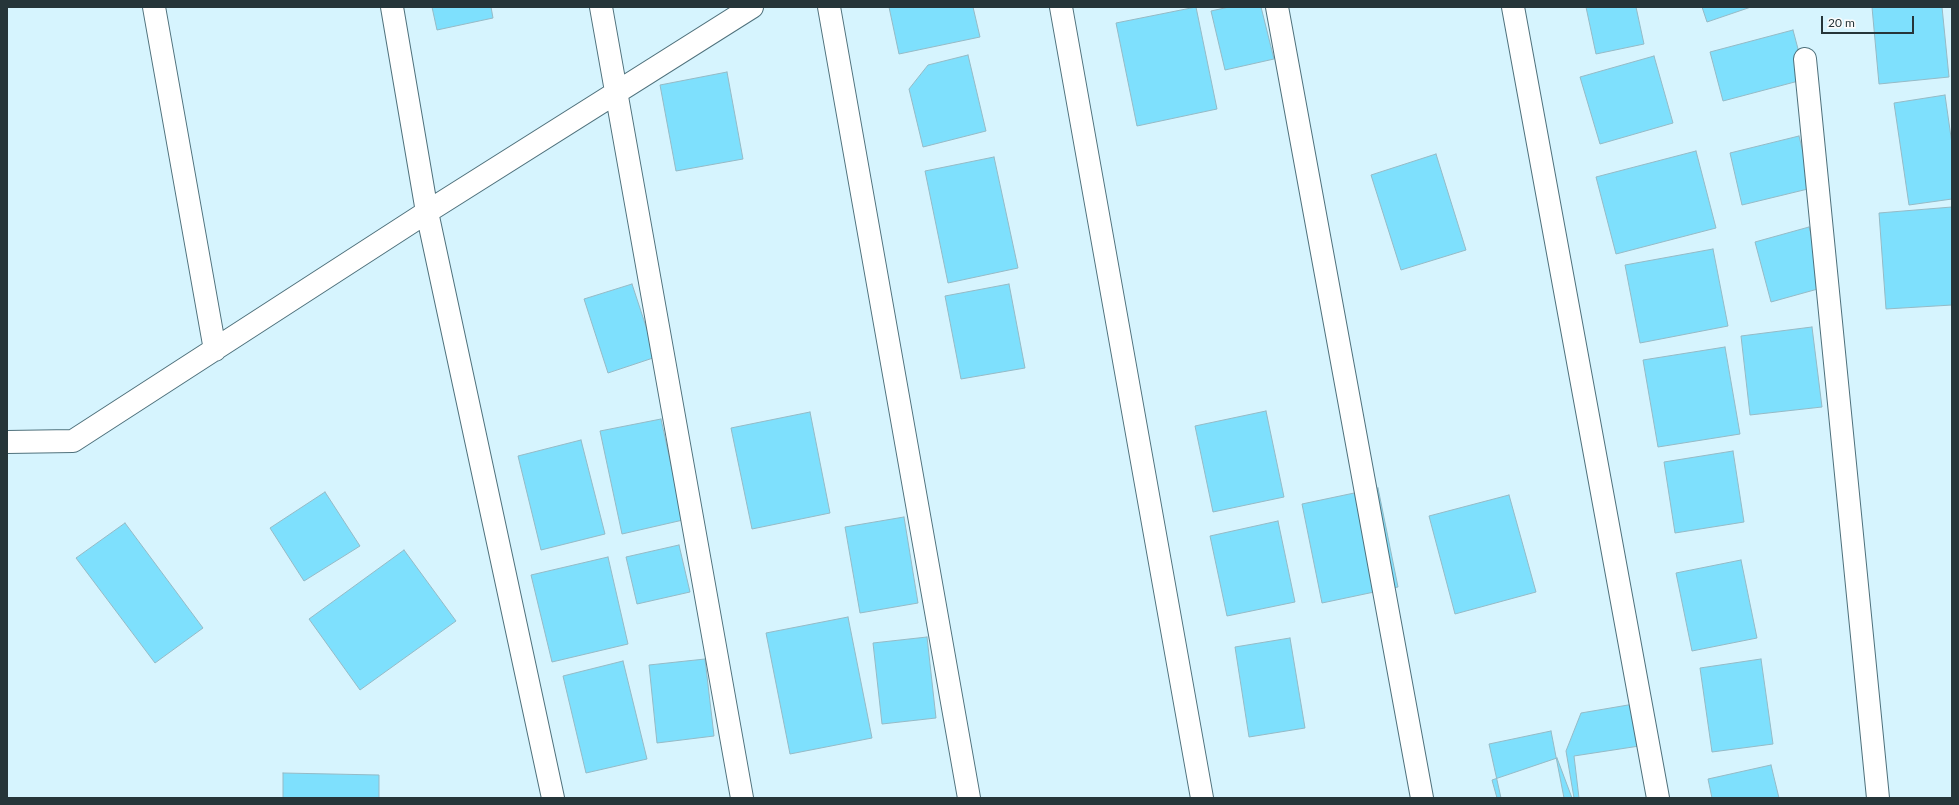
<!DOCTYPE html>
<html>
<head>
<meta charset="utf-8">
<style>
	body { margin:0 }
	#map { position:relative; width:1959px; height:805px; overflow:hidden; background:#d6f4fe; font-family:Lato,sans-serif }
	canvas { display:block }
	.frame { position:absolute; inset:0; border:8px solid #263539; pointer-events:none }
	.scale { position:absolute; left:1821px; top:16px; width:93px; height:18px; box-sizing:border-box; border:2px solid #263539; border-top:0; padding-left:5px; font-size:12px; line-height:14px; white-space:nowrap; color:#263539; -webkit-text-stroke:3px #fcfcfc; paint-order:stroke }
</style>
</head>
<body>
<div id="map">
<canvas width="1959" height="805"></canvas>
<div class="frame"></div>
<div class="scale">20 m</div>
</div>
<script>
const c = document.querySelector('canvas').getContext('2d');
c.lineJoin = 'round';
function paint(path, color) { c.fillStyle = color; c.fill(path, 'evenodd'); }
const poly = rows => new Path2D(rows.map(r => 'M' + r).join(''));
function strokePath(path, color, width, dash) { c.strokeStyle = color; c.lineWidth = width; c.lineCap = dash ? 'butt' : 'round'; c.setLineDash(dash || []); c.stroke(path); }
const building = poly([
	[432,7,491,7,493,18,437,30,432,7],
	[889,7,973,7,980,37,899,54,889,7],
	[1196,7,1217,109,1137,126,1116,23,1196,7],
	[1229,7,1261,7,1274,59,1225,70,1211,11,1229,7],
	[1586,7,1636,7,1644,44,1596,54,1586,7],
	[1702,7,1751,7,1707,22,1702,7],
	[1872,7,1942,7,1949,77,1879,84,1872,7],
	[1793,30,1806,79,1723,101,1710,52,1793,30],
	[968,55,986,131,923,147,909,89,928,65,968,55],
	[1654,56,1673,123,1600,144,1580,77,1654,56],
	[727,72,743,159,676,171,660,85,727,72],
	[1945,95,1952,144,1952,199,1909,205,1894,103,1945,95],
	[1799,136,1812,188,1742,205,1730,153,1799,136],
	[1696,151,1716,228,1616,254,1596,177,1696,151],
	[1436,154,1466,250,1401,270,1371,175,1436,154],
	[994,157,1018,268,948,283,925,171,994,157],
	[1952,207,1952,305,1886,309,1879,213,1952,207],
	[1809,227,1825,287,1771,302,1755,242,1809,227],
	[1713,249,1728,326,1640,343,1625,265,1713,249],
	[632,284,656,357,608,373,584,299,632,284],
	[1009,284,1025,368,961,379,945,296,1009,284],
	[1812,327,1822,407,1750,415,1741,336,1812,327],
	[1725,347,1740,434,1658,447,1643,360,1725,347],
	[1266,411,1284,497,1213,512,1195,426,1266,411],
	[810,412,830,513,752,529,731,428,810,412],
	[661,419,683,520,622,534,600,431,661,419],
	[581,440,605,534,541,550,518,456,581,440],
	[1733,451,1744,522,1675,533,1664,462,1733,451],
	[1378,488,1398,587,1322,603,1302,504,1378,488],
	[325,492,360,546,304,581,270,528,325,492],
	[1509,495,1536,592,1455,614,1429,516,1509,495],
	[904,517,918,603,860,613,845,527,904,517],
	[1278,521,1295,602,1227,616,1210,536,1278,521],
	[125,523,203,628,155,663,76,558,125,523],
	[679,545,690,592,637,604,626,557,679,545],
	[404,550,456,621,360,690,309,619,404,550],
	[608,557,628,644,552,662,531,575,608,557],
	[1741,560,1757,638,1692,651,1676,573,1741,560],
	[848,617,872,738,790,754,766,633,848,617],
	[927,637,936,718,882,724,873,643,927,637],
	[1290,638,1305,728,1249,737,1235,647,1290,638],
	[705,659,714,736,657,743,649,665,705,659],
	[1761,659,1773,744,1712,752,1700,668,1761,659],
	[623,661,647,759,586,773,563,676,623,661],
	[1634,704,1651,798,1574,798,1566,751,1581,713,1634,704],
	[1551,731,1564,798,1501,798,1489,744,1551,731],
	[1646,745,1652,798,1579,798,1574,756,1646,745],
	[1557,758,1572,798,1497,798,1492,780,1557,758],
	[1771,765,1779,798,1712,798,1708,779,1771,765],
	[283,773,379,775,379,798,283,798,283,773]
]);
const minor = poly([
	[154,7,215,350],
	[392,7,427,212,553,798],
	[601,7,742,798],
	[829,7,969,798],
	[1061,7,1202,798],
	[1277,7,1422,798],
	[1513,7,1658,798],
	[1805,59,1878,798],
	[7,442,73,441,427,212,752,7]
]);
paint(building, '#7ee0fd');
strokePath(building, '#95bac6', 1);
strokePath(minor, '#4f717c', 24);
strokePath(minor, '#fff', 22);
</script>
</body>
</html>
